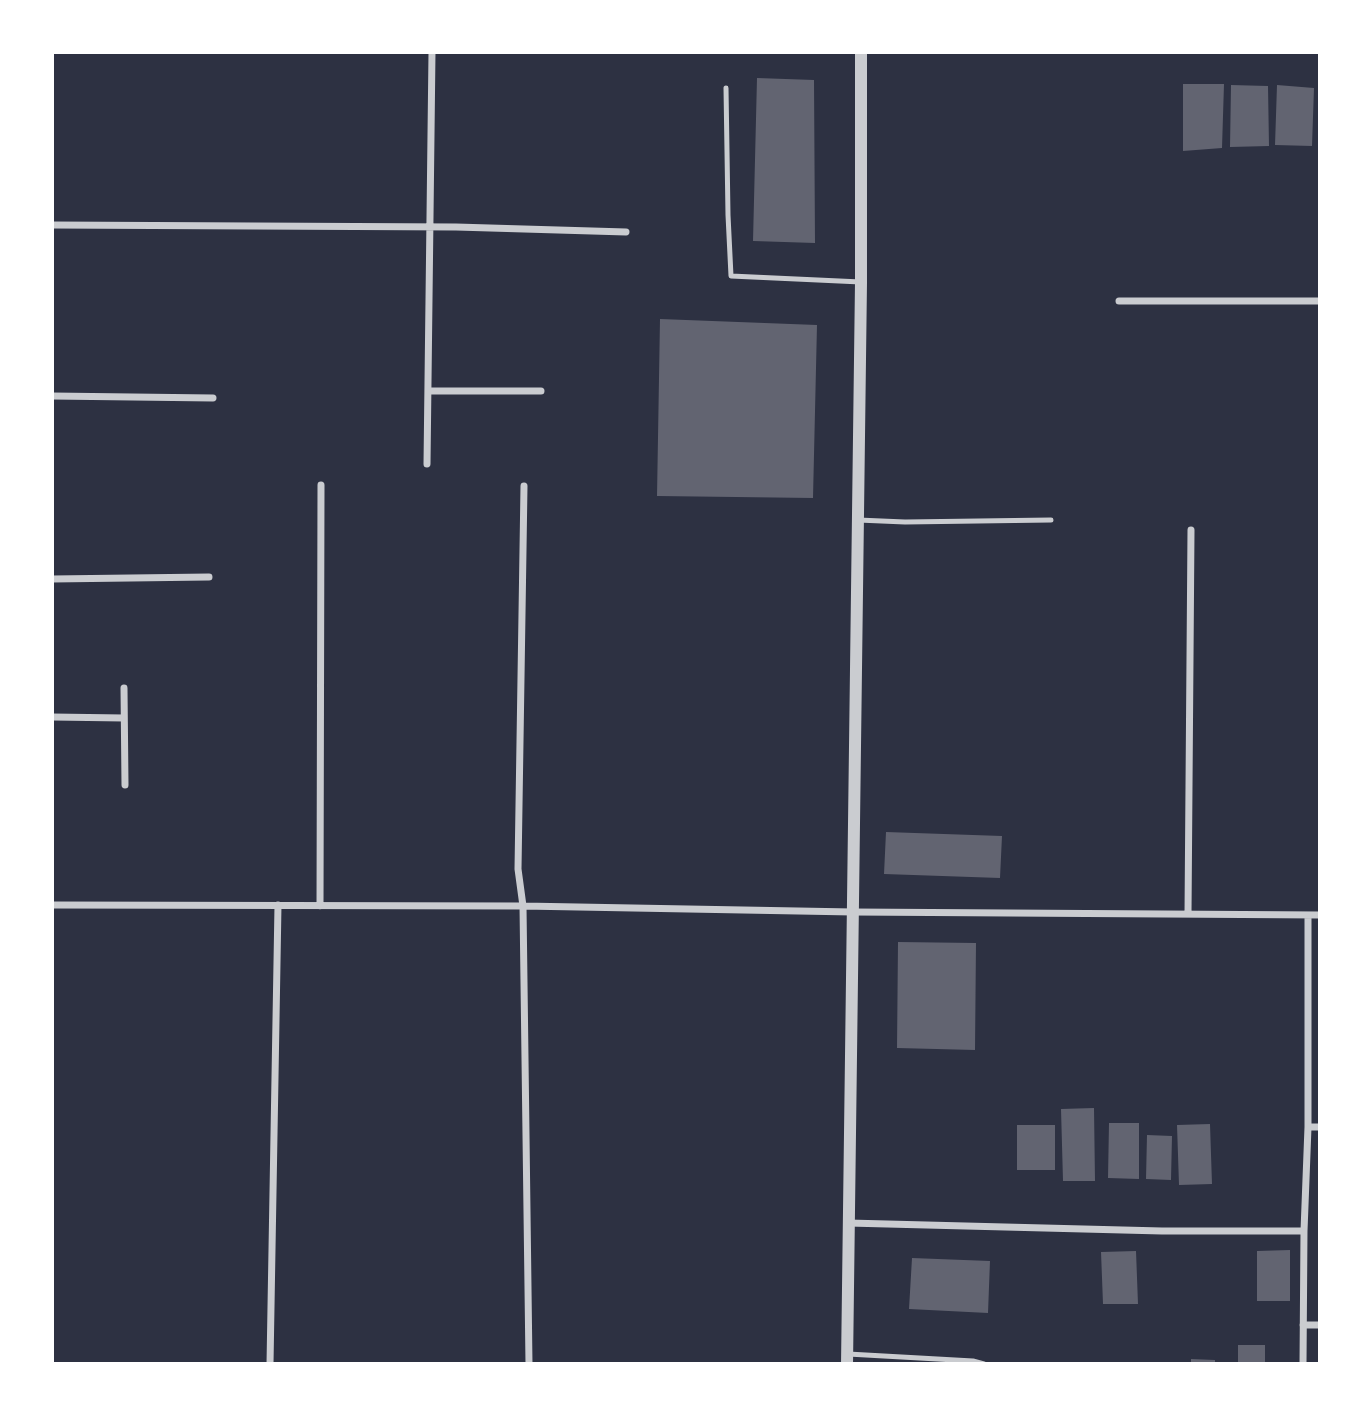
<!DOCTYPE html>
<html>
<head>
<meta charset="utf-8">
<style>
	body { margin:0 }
	#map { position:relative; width:1372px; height:1416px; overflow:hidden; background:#2d3142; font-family:Manrope,sans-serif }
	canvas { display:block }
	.frame { position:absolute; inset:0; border:54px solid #fff; pointer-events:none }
</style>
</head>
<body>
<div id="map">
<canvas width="1372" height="1416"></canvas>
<div class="frame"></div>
</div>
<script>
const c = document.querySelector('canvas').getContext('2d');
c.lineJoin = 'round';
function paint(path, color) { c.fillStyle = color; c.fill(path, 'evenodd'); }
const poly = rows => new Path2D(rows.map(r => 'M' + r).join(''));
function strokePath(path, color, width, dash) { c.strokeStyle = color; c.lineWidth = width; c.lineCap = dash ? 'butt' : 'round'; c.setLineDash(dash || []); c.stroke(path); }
const building = poly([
	[757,78,814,80,815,243,753,241],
	[1183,84,1224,84,1222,148,1183,151],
	[1231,85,1268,86,1269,146,1230,147],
	[1277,85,1314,88,1312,146,1275,145],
	[660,319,817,325,813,498,657,496],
	[886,832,1002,836,1000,878,884,874],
	[898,942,976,943,975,1050,897,1048],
	[1094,1108,1095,1181,1063,1181,1061,1109],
	[1109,1123,1139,1123,1139,1179,1108,1178],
	[1210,1124,1212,1184,1179,1185,1177,1125],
	[1017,1125,1055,1125,1055,1170,1017,1170],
	[1147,1135,1172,1136,1171,1180,1146,1179],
	[1290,1250,1290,1301,1257,1301,1257,1251],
	[1136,1251,1138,1304,1103,1304,1101,1252],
	[912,1258,990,1261,988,1313,909,1309],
	[1238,1345,1265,1345,1265,1364,1238,1364],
	[1191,1359,1215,1360,1215,1364,1191,1364]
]);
const service = poly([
	[726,88,728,215,731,276,861,282],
	[858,520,905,522,1051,520],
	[848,1354,973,1361,984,1364]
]);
const minor = poly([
	[52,225,456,227,626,232],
	[1119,301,1320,301],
	[428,391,541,391],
	[52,396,213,398],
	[427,464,432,52],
	[524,486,518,869,523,906,529,1364],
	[52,579,209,577],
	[124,688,125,785],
	[52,717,124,718],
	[52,905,523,906,853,912,1320,915],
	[320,906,321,485],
	[1188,914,1191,530],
	[1308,1127,1320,1127],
	[848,1223,1162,1231,1304,1231],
	[1303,1325,1320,1325],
	[270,1364,278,905],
	[1303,1364,1304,1231,1308,1127,1308,915]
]);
const tertiary = poly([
	[847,1364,861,282,861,52]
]);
paint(building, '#626471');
strokePath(service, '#caccd0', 5);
strokePath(minor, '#caccd0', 7);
strokePath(tertiary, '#caccd0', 12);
</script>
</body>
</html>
